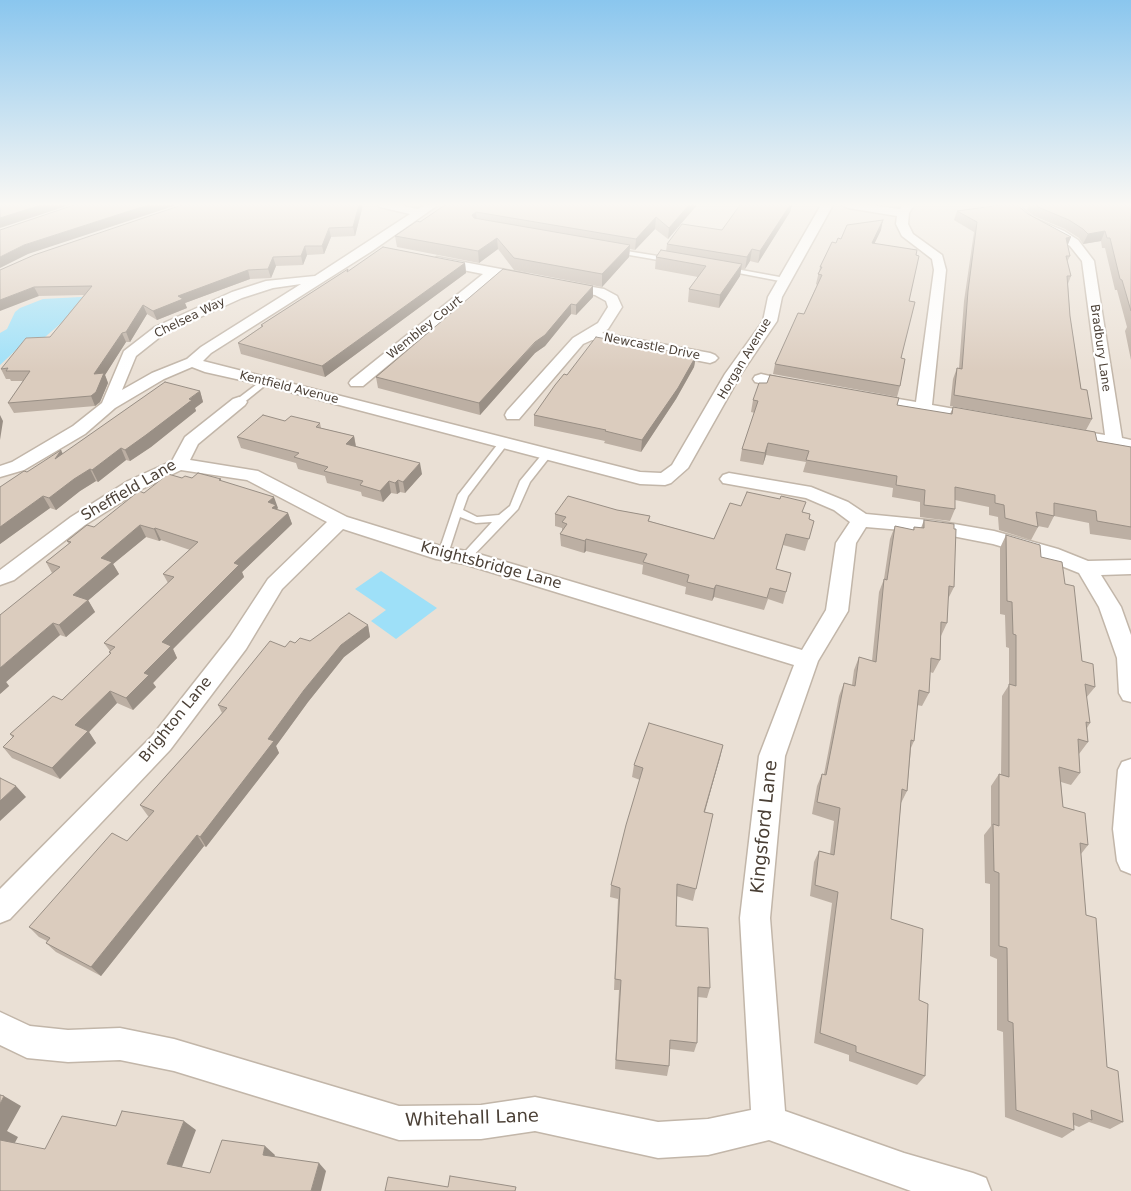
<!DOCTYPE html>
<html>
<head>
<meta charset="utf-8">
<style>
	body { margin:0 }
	canvas { display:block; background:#f5efe7 }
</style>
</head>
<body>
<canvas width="1131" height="1191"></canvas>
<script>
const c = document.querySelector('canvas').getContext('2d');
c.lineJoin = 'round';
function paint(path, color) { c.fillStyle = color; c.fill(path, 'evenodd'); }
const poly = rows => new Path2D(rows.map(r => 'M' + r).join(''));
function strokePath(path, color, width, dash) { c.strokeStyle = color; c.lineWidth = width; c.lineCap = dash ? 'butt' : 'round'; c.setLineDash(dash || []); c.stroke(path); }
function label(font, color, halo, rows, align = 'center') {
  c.font = font + ' "DejaVu Sans",sans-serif'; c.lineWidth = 4.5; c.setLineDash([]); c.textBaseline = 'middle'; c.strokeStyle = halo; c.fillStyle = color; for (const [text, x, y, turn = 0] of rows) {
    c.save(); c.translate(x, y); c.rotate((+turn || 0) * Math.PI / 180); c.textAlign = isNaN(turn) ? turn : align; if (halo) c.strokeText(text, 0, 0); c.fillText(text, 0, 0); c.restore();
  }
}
const residential = poly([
	[0,205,1131,205,1131,1191,0,1191]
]);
const water = poly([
	[100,296,60,324,45,337,16,350,0,365,0,333,7,329,15,312,20,308,43,299],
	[381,571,437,608,396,639,371,621,386,610,355,589]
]);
const lane = poly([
	[614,249,670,258,673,260,670,262,612,252,612,250,614,249],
	[725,267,785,278,788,280,785,282,723,270,722,269,725,267],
	[265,378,268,379,268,383,242,404,236,404,236,400,265,378],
	[504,439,509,442,468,496,463,510,477,517,499,515,510,506,520,481,544,452,550,452,552,454,530,482,518,509,469,560,461,560,460,557,492,522,476,523,460,517,448,554,443,558,439,557,438,554,458,495,501,440,504,439]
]);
const street = poly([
	[378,205,399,205,418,209,425,205,438,205,372,251,211,353,203,361,640,472,661,473,672,465,725,374,763,321,768,297,821,205,833,205,782,297,777,321,741,374,688,468,671,483,665,485,640,484,263,385,205,372,192,367,164,379,115,408,85,434,24,470,0,477,0,466,12,462,73,426,102,403,124,351,155,327,232,292,266,281,315,276,410,214,380,207,378,205],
	[301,284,201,347,187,359,152,373,122,390,136,356,165,333,242,298,273,288,301,284],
	[842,205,870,205,900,209,902,205,914,205,909,213,908,224,913,234,942,255,946,270,932,405,983,414,985,418,983,422,977,423,923,414,869,404,863,402,861,399,863,396,869,394,916,402,934,270,932,259,902,236,896,224,897,216,848,208,842,205],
	[1006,205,1019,205,1033,218,1064,231,1078,240,1094,261,1122,438,1131,440,1131,450,1069,439,1063,438,1060,434,1063,430,1069,429,1105,435,1082,261,1070,246,1056,237,1025,222,1006,205],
	[437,257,527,274,534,278,527,282,496,276,363,386,351,386,349,383,351,380,483,274,433,264,431,261,437,257],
	[564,282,604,289,617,296,622,307,608,329,602,333,710,353,715,355,718,358,715,361,710,363,592,340,583,344,519,419,507,419,505,415,507,411,573,338,598,323,608,307,606,301,595,295,559,289,557,286,564,282],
	[761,374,801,383,803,386,801,389,795,391,755,382,753,379,755,376,761,374],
	[239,397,245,399,247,402,245,405,198,444,190,460,258,471,347,517,444,547,472,552,802,650,826,610,836,543,850,522,834,510,806,498,723,483,720,479,723,475,729,473,811,487,848,502,866,514,937,521,994,531,1058,549,1088,561,1131,560,1131,574,1101,575,1121,607,1131,635,1131,702,1123,700,1119,693,1117,658,1099,607,1079,573,1044,559,993,544,937,533,866,527,856,543,848,611,818,661,785,756,770,918,785,1111,904,1153,973,1173,986,1178,991,1191,911,1191,769,1140,708,1155,658,1158,535,1131,481,1139,399,1140,174,1071,120,1060,68,1062,27,1058,0,1045,0,1012,30,1026,68,1030,120,1028,174,1039,399,1106,481,1105,535,1097,658,1122,708,1119,751,1110,740,918,759,756,794,665,464,564,436,559,343,529,282,589,246,649,170,750,10,919,0,923,0,889,152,736,230,637,268,579,327,522,247,480,181,470,142,489,85,525,14,580,0,585,0,570,71,517,128,481,172,461,185,437,233,399,239,397],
	[1131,759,1131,874,1121,870,1117,861,1113,829,1118,770,1122,762,1131,759]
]);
const wall = poly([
	[198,205,363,205,355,236,331,237,324,254,307,255,303,265,276,266,271,278,250,279,185,303,187,308,157,320,147,314,130,342,126,342,105,375,108,383,100,402,95,406,14,413,8,403,23,381,11,381,10,379,6,379,1,369,50,337,84,295,39,296,0,270],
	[445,205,697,205,668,239,655,229,635,250,630,249,629,257,602,287,514,270,498,249,479,263,397,247,395,236,420,222],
	[740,205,792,205,790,212,758,263,750,261,745,269,741,269,740,276,719,308,688,302,689,289,698,277,655,269,656,257,666,251,667,244,722,230],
	[1029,205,1131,205,1131,360,1125,331,1127,327,1117,290,1115,290,1105,248,1102,248,1101,241,1083,244,1079,238,1065,229,1034,216,1027,210],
	[957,211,1028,214,1068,246,1070,256,1067,262,1071,276,1068,284,1070,316,1081,389,1092,419,1086,430,950,406,953,379,957,368,959,368,964,301,974,232,954,220],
	[881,230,874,243,909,301,901,358,900,386,897,397,773,374,775,364,804,314,817,285,816,284,820,267,841,239],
	[465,263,466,273,325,377,241,354,238,343,261,327,261,325,348,269,348,272],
	[503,269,593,297,576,315,571,314,545,346,535,353,480,415,378,388,376,377],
	[696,356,694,367,676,399,641,452,604,443,605,441,534,426,534,415,567,375],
	[200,391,203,402,195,408,196,411,151,447,130,461,126,460,98,482,96,481,80,491,56,510,50,508,0,544,0,487,27,472,63,454],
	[753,400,897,405,950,414,953,407,1097,441,1131,447,1131,540,1090,534,1089,523,1054,516,1048,528,1038,526,1038,527,1031,540,999,530,998,517,989,515,989,507,955,500,955,509,950,521,920,517,920,502,892,497,893,488,803,472,806,462,766,455,763,465,740,461,742,449,755,413,751,412],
	[285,421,320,423,321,428,354,436,356,446,422,474,405,493,400,492,397,494,391,493,383,502,362,496,361,492,327,483,325,476,298,469,296,463,241,448,237,437],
	[182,478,192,478,221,479,221,481,278,508,277,509,288,513,292,524,242,572,244,577,173,649,177,658,153,683,156,687,133,710,117,703,89,732,96,743,60,779,12,758,3,747,13,738,10,734,62,700,110,654,109,652,110,651,104,643,168,583,163,574,190,550,161,540,159,541,146,537,113,564,119,574,88,600,95,612,66,637,60,635,6,682,9,686,0,694,52,573,46,562,69,544,67,541,94,527,144,493],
	[741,506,803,512,809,519,814,521,805,551,783,545,776,569,791,573,783,604,768,599,764,610,714,597,712,601,685,594,686,587,642,574,643,565,586,551,584,553,561,546,560,534,562,531,562,528,555,526,555,514,617,510,650,516,649,521,714,539],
	[924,520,954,587,948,599,947,623,941,636,940,660,933,673,930,672,929,693,922,706,917,705,914,741,911,748,907,791,901,803,891,919,919,1000,925,1076,917,1085,849,1061,849,1055,814,1043,832,903,810,896,814,862,819,851,830,854,834,821,812,814,817,786,822,774,824,774,839,696,844,683,852,685,854,670,859,657,872,661,879,592,884,579,890,539,895,526,913,530,914,527,921,528],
	[1006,535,1041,557,1065,584,1082,661,1095,687,1086,698,1090,723,1087,728,1088,742,1079,754,1080,773,1071,785,1061,782,1063,807,1088,845,1081,854,1086,915,1107,1067,1123,1122,1110,1129,1089,1122,1079,1127,1074,1125,1074,1130,1062,1138,1005,1117,1003,1032,997,1030,997,959,990,956,990,884,985,883,984,835,991,826,991,786,999,774,1001,775,1002,696,1009,685,1009,648,1006,647,1005,615,1000,614,1000,548],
	[368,625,370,637,344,657,308,702,276,746,279,753,206,847,204,846,101,976,56,952,46,943,47,941,39,937,29,927,127,841,149,816,148,816,140,805,222,713,218,705,285,647,295,643,310,641],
	[723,745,705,812,713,814,693,901,676,896,676,926,710,988,707,998,698,997,697,1043,694,1052,670,1049,669,1066,667,1076,615,1069,619,990,614,990,618,899,610,897,611,885,640,780,632,777,634,765]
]);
const shadedWall = poly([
	[41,205,70,205,0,228,0,218],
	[148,205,177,205,28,254,0,268,0,257,24,245],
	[359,205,363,205,355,236,353,227],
	[689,205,697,205,668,239,669,228],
	[790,205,792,205,790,212,758,263,760,251],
	[476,212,477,223,473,226,472,215],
	[656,217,655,229,635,250,636,239],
	[883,220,881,230,870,253,872,243],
	[329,228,331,237,324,254,322,246],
	[1105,231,1101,241,1083,244,1088,234],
	[1071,237,1067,247,1066,238],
	[497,238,498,249,479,263,478,251],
	[630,245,629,257,602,287,602,274],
	[305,246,307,255,303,265,301,256],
	[752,249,750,261,745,269,747,257],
	[273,257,276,266,271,278,268,269],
	[465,263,466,273,325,377,322,366],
	[742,264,740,276,719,308,720,295],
	[248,270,250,279,185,303,187,308,157,320,153,311,178,296],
	[593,286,593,297,576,315,576,305],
	[34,287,39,296,0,311,0,300],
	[571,304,571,314,545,346,535,353,480,415,479,403],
	[143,305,147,314,130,342,126,332],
	[122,333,126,342,105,375,108,383,100,402,95,406,91,396,94,374],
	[696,356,694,367,676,399,641,452,642,440],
	[200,391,203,402,195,408,196,411,151,447,130,461,125,450],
	[0,415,3,421,0,440],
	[354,436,356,448,346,444],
	[768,443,766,455,763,465,765,453],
	[121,448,126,460,98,482,92,470],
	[61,450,67,462,55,459],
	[420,463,422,474,405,493,403,482],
	[90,469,96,481,80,491,56,510,49,498,74,479],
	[398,480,400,492,397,494,395,483],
	[389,481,391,493,383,502,380,491],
	[43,496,50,508,0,544,0,527],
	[274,497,278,508,277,509,279,516,268,502],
	[288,513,292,524,242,572,244,577,173,649,177,658,153,683,156,687,133,710,126,698,144,673,162,642,234,563],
	[140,525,146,537,113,564,119,574,83,605,88,600,95,612,66,637,59,625,73,595,101,558],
	[155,528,161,540,159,541,154,529],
	[586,539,586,551,584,553,585,541],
	[716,585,714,597,712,601,714,589],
	[53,623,60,635,6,682,9,686,0,694,0,668],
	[368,625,370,637,344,657,308,702,276,746,279,753,206,847,200,837,268,739,304,690,341,645],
	[110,691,117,703,89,732,96,743,60,779,52,768,75,725],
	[723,745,720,758,701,824,704,812],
	[16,786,26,797,0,821,0,801],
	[197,835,204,846,101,976,91,967],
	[4,1096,21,1106,7,1131,18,1137,12,1148,0,1142,0,1104],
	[184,1121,196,1130,180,1172,167,1164],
	[265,1146,275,1155,272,1163,263,1155],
	[319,1163,326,1171,321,1191,311,1191]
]);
const building = poly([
	[0,205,41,205,0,218,0,205],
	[74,205,148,205,24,245,0,257,0,230,74,205],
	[182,205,359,205,353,227,329,228,322,246,305,246,301,256,273,257,268,269,248,270,178,296,183,299,153,311,143,305,126,332,122,333,94,374,104,373,96,392,91,396,8,403,30,371,6,371,8,368,1,369,26,338,50,337,92,286,34,287,0,300,0,270,34,255,182,205],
	[445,205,689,205,669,228,656,217,636,239,476,212,472,215,474,218,630,245,602,274,514,258,497,238,478,251,395,236,417,221,420,222,445,205],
	[740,205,790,205,760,251,752,249,747,257,667,244,682,224,722,230,740,205],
	[1001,205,1017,205,1028,214,1071,237,1066,238,1070,256,1066,256,1071,276,1067,276,1070,316,1081,389,1087,390,1092,419,954,395,957,368,962,369,968,291,977,222,957,211,1001,205],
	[1036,205,1131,205,1131,311,1122,280,1120,279,1110,238,1107,238,1105,231,1088,234,1083,229,1069,220,1038,207,1036,205],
	[883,220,872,243,917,250,916,255,919,256,909,301,915,302,901,358,905,359,900,386,775,364,798,313,804,314,822,275,818,274,822,267,820,267,832,242,836,243,838,238,841,239,847,225,883,220],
	[383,247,465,263,322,366,238,343,263,326,261,325,348,269,347,272,383,247],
	[661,250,742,264,720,295,689,289,706,266,656,257,661,250],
	[503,269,593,286,576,305,571,304,545,335,535,342,479,403,376,377,503,269],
	[596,337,696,356,678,388,642,440,605,431,606,430,534,415,555,385,564,374,567,375,596,337],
	[770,375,899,398,897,405,952,414,953,407,1095,432,1097,441,1131,447,1131,527,1097,521,1096,511,1054,503,1054,516,1036,512,1038,527,1005,518,1004,505,995,503,995,495,955,487,955,509,924,505,925,490,896,485,897,476,806,460,809,451,768,443,765,453,742,449,758,401,753,400,759,383,767,383,770,375],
	[165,382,200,391,189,399,192,400,146,435,125,450,121,448,92,470,90,469,74,479,49,498,43,496,0,527,0,487,24,471,27,472,61,450,55,459,165,382],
	[263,415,285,421,291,416,320,423,316,427,354,436,346,444,420,463,403,482,398,480,395,483,389,481,380,491,360,485,363,481,324,471,328,467,294,457,299,453,237,437,263,415],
	[198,473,221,479,219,480,274,497,268,502,276,505,272,508,288,513,234,563,239,565,162,642,171,646,144,673,149,675,126,698,110,691,75,725,88,731,52,768,3,747,14,736,10,734,53,696,62,700,111,653,109,652,115,647,104,643,174,577,163,574,198,542,155,528,154,529,140,525,101,558,112,562,73,595,88,600,59,625,53,623,0,668,0,615,60,567,46,562,71,542,67,541,87,525,94,527,139,491,144,493,168,474,182,478,185,476,192,478,198,473],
	[747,492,780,499,781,496,806,502,802,512,810,514,809,519,814,521,809,539,786,534,776,569,791,573,786,592,770,588,767,598,716,585,714,589,687,582,689,575,643,562,647,554,586,539,585,541,560,534,567,524,562,522,566,517,555,514,568,496,617,510,650,516,648,521,714,539,730,503,741,506,747,492],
	[924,520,954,524,954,529,956,529,954,587,949,586,947,623,941,622,940,660,931,658,929,693,919,690,914,741,911,740,907,791,902,789,891,919,923,929,919,1000,928,1004,925,1076,856,1052,856,1046,820,1033,838,892,815,885,819,851,834,855,840,808,817,802,822,774,826,775,844,683,855,686,859,657,876,662,884,579,887,580,895,526,914,530,914,527,924,528,924,520],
	[1006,535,1040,545,1041,557,1062,562,1065,584,1074,586,1082,661,1093,664,1095,687,1085,684,1090,723,1086,722,1088,742,1078,739,1080,773,1059,767,1063,807,1085,813,1088,845,1080,843,1086,915,1096,918,1107,1067,1118,1071,1123,1122,1091,1110,1092,1120,1073,1113,1074,1130,1016,1110,1013,1023,1008,1021,1007,948,999,946,999,873,994,871,993,824,999,826,999,774,1009,777,1009,684,1016,686,1016,635,1013,634,1012,602,1007,601,1006,535],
	[349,613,368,625,341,645,304,690,268,739,274,741,200,837,197,835,91,967,46,943,50,938,29,927,112,833,127,841,154,811,140,805,227,708,218,705,270,641,285,647,290,641,295,643,300,638,310,641,349,613],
	[649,723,723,745,704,812,713,814,696,889,677,884,676,926,708,928,710,988,698,987,697,1043,670,1040,669,1066,616,1060,621,980,615,979,620,888,611,885,626,825,643,768,634,765,649,723],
	[0,778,16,786,0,801,0,778],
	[0,1095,4,1096,0,1104,0,1095],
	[122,1111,184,1121,167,1164,210,1173,222,1140,265,1146,263,1155,319,1163,311,1191,0,1191,0,1140,45,1149,62,1116,116,1126,122,1111],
	[450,1176,516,1187,515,1191,385,1191,388,1177,448,1187,450,1176]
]);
const farStreetnames = [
	["Chelsea Way",190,318,-26],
	["Wembley Court",425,328,-39],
	["Newcastle Drive",652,347,11],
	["Bradbury Lane",1100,348,82],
	["Horgan Avenue",745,359,-59],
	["Kentfield Avenue",289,388,14]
];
const streetNames = [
	["Sheffield Lane",129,491,-30],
	["Knightsbridge Lane",491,566,15],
	["Brighton Lane",176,720,-51]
];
const nearStreetnames = [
	["Kingsford Lane",765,827,-84],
	["Whitehall Lane",472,1119,-2]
];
paint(residential, '#eae0d5');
paint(water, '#9ee0f8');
strokePath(lane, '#c2b6a9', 3);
strokePath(street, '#c2b6a9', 3);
paint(lane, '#fff');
paint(street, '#fff');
paint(wall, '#bcafa3');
paint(shadedWall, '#998f85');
paint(building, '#dbccbe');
strokePath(building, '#998f85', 1);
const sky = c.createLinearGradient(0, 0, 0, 372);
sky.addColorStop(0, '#8ac6ee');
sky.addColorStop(0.55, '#faf8f4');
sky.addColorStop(1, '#faf8f400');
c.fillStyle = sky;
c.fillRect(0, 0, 1131, 372);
label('12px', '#4a3f35', '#fff', farStreetnames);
label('15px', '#4a3f35', '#fff', streetNames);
label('18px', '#4a3f35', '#fff', nearStreetnames);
</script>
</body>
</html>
